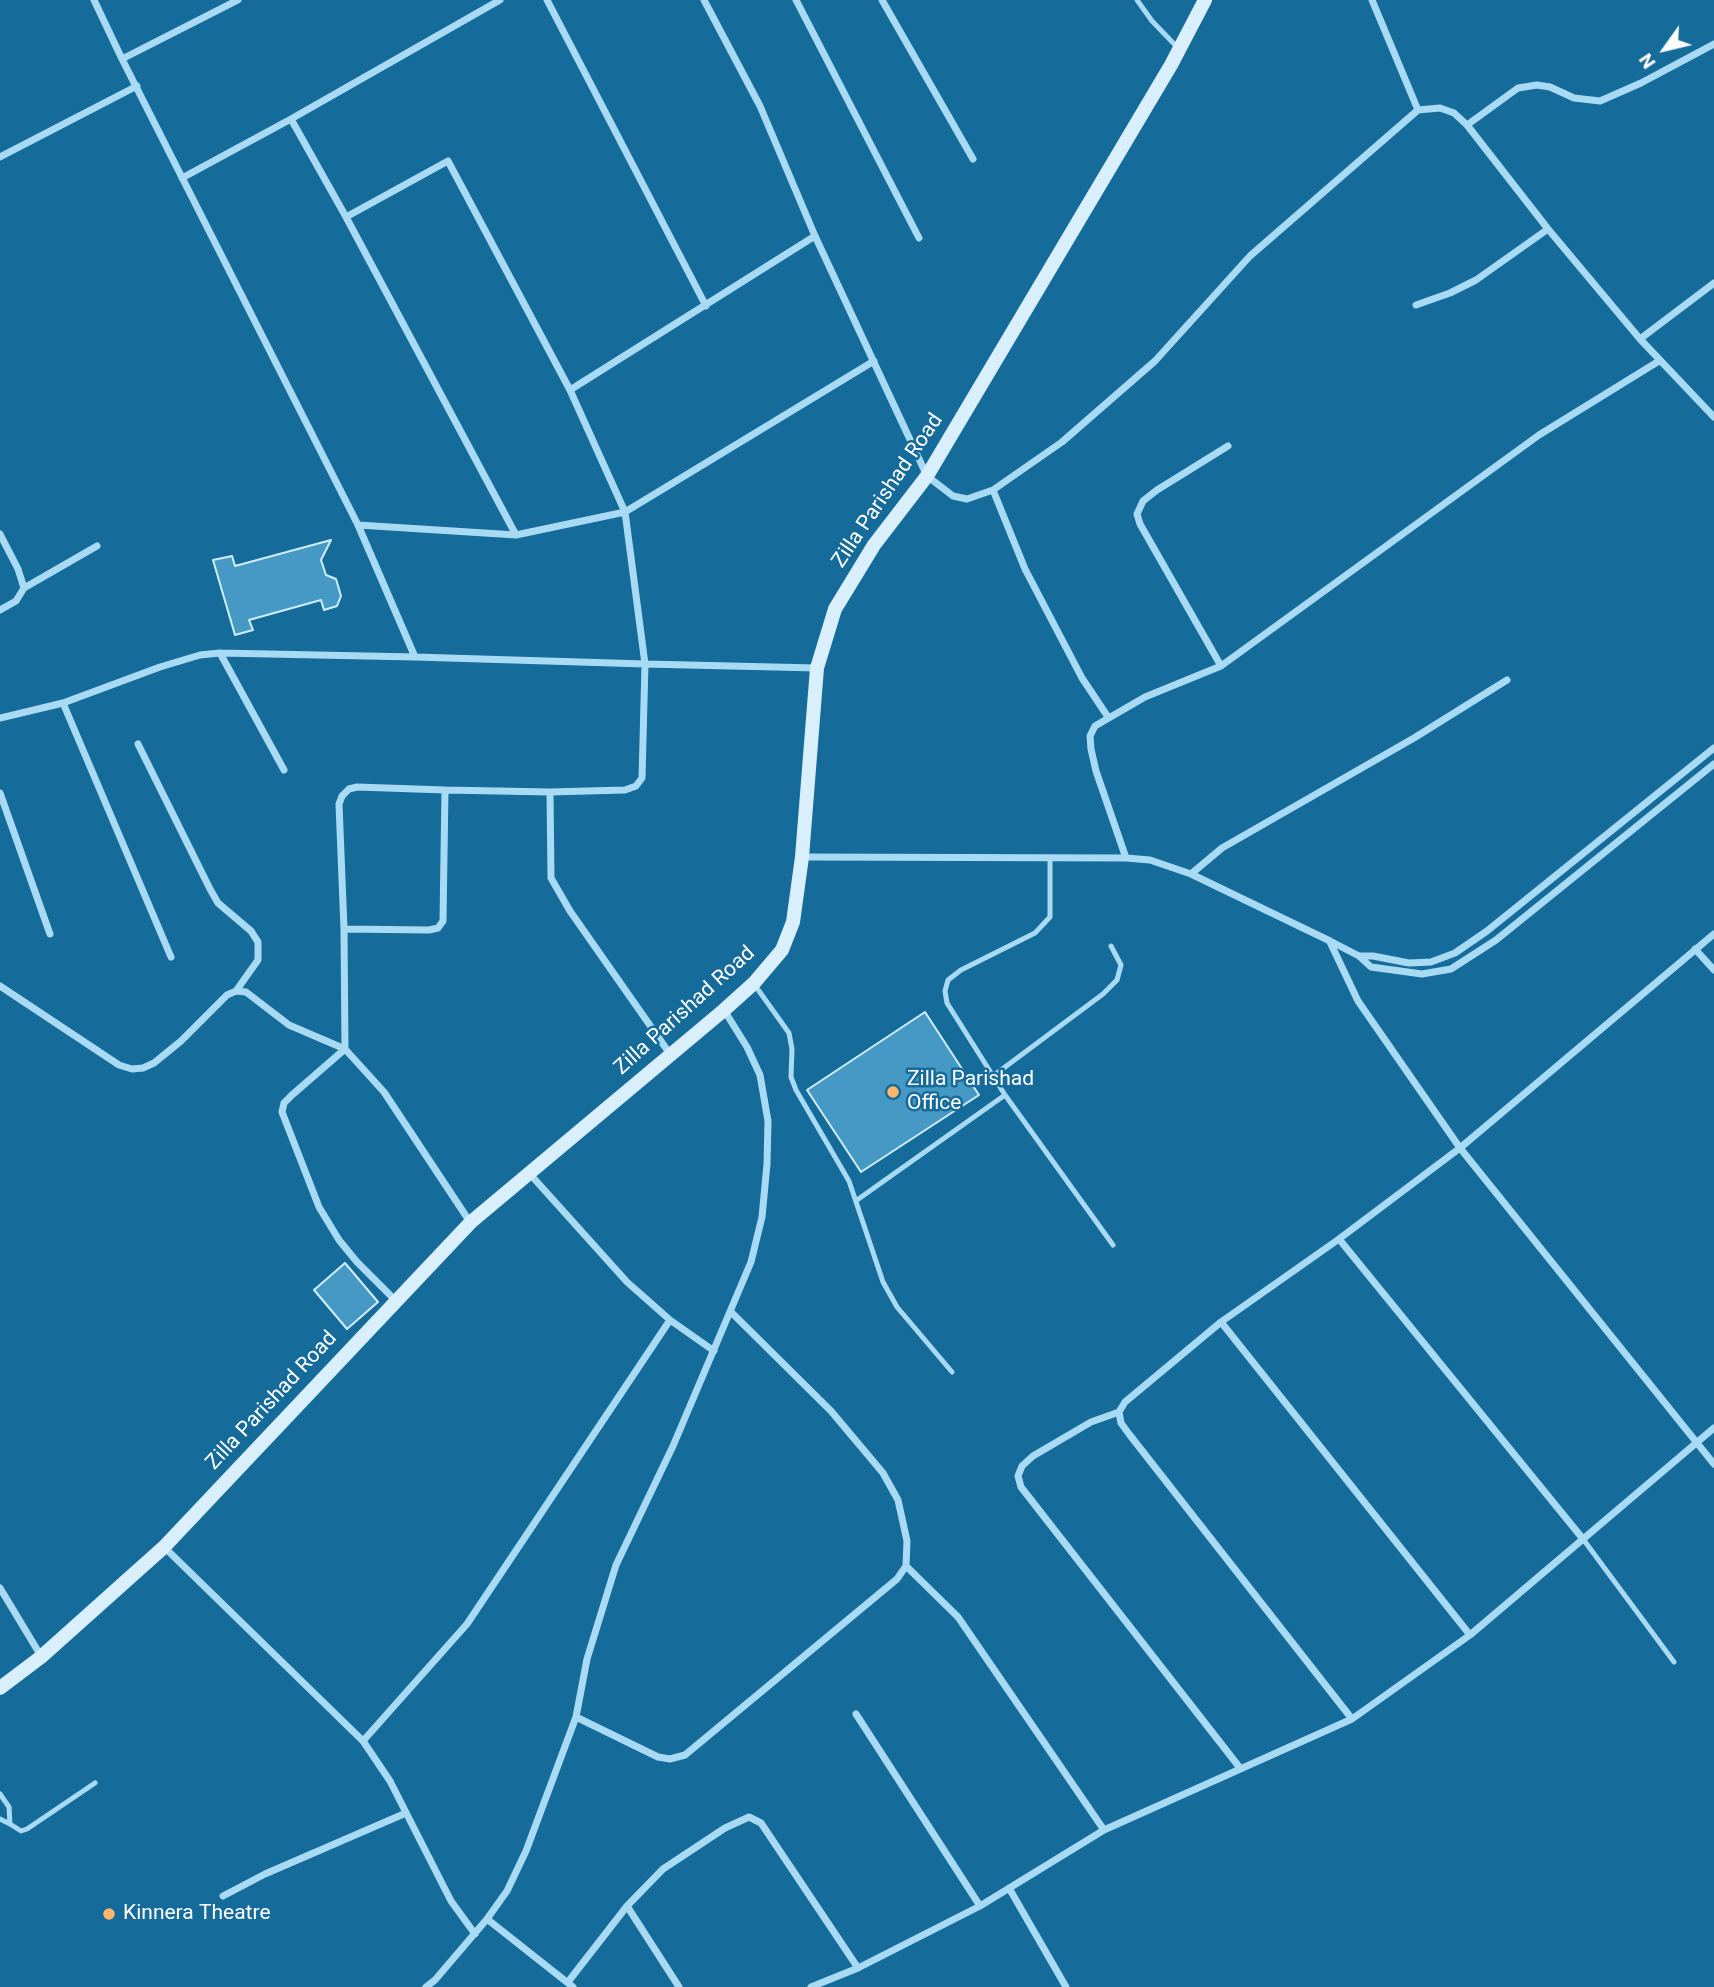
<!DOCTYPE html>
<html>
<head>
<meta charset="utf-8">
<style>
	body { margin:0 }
	#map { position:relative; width:1714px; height:1987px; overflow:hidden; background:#156b9a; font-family:Roboto,sans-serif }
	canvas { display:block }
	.north { position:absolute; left:1630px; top:14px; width:70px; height:70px; -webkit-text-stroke:5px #156b9a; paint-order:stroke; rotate:236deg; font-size:19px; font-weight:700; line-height:28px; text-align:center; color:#fff }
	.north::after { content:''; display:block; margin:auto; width:24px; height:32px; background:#fff; clip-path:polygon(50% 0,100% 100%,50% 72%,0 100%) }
</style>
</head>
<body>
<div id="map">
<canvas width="1714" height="1987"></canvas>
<div class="north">N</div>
</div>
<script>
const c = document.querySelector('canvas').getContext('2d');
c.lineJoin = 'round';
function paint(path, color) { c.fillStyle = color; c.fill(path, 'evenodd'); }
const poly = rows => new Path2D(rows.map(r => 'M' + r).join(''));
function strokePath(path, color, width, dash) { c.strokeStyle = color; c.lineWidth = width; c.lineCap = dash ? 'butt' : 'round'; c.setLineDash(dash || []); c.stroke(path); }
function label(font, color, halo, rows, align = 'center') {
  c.font = font + ' Roboto,sans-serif'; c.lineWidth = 5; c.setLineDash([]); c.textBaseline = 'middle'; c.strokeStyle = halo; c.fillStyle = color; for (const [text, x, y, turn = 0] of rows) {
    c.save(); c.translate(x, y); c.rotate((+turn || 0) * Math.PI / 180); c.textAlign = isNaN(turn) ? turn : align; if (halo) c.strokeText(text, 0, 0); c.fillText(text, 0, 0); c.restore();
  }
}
const building = poly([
	[331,540,321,560,326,575,336,579,341,596,337,606,324,610,321,600,249,620,253,630,235,635,213,560,232,556,235,566,331,540],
	[925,1012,979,1095,861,1172,807,1090,925,1012],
	[345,1263,378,1302,347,1329,314,1290,345,1263]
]);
const lane = poly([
	[1137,0,1152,21,1177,47],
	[1050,857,1050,917,1035,933,961,970,948,980,945,991,947,1003,1005,1095,1113,1245],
	[754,984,789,1033,792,1049,791,1077,796,1090,849,1181,883,1282,897,1307,952,1372],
	[993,1076,1103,994,1117,980,1121,965,1111,946],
	[857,1200,1005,1095],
	[1583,1539,1674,1662],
	[0,1794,9,1807,10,1824,0,1819],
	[10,1824,21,1831,27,1829,95,1783]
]);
const street = poly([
	[94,0,122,59,238,0],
	[547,0,706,306],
	[704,0,760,106,815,236,927,476,953,496,967,499,993,490,1062,442,1155,361,1250,256,1418,110,1440,108,1454,113,1467,125,1548,229,1640,339,1714,417],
	[796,0,919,238],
	[882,0,973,159],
	[1372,0,1418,110],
	[291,119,500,0],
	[1467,125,1518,88,1537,85,1550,87,1574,98,1600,101,1641,83,1714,44],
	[0,157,137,86],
	[182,178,291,119,346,217,448,161,570,390,625,512,645,664,415,657],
	[346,217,516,535],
	[1416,305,1450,293,1476,280,1548,229],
	[1640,339,1714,283],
	[570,390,815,236],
	[993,490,1025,569,1082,678,1108,717],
	[358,525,516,535,625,512,874,361],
	[0,534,18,569,24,588],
	[0,610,16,601,24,588,97,546],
	[220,653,284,770],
	[1221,666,1140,524,1137,514,1143,501,1157,490,1228,446],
	[63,703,171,957],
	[0,718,63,703,160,667,200,655,220,653,415,657,358,525,122,59],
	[138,744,210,889,218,903,251,931,258,942,258,960,236,991],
	[445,790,550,792,625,790,636,786,642,778,645,664,817,668],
	[550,792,551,878,570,911,670,1054],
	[0,793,50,934],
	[802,857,1126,858,1150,860,1191,874,1330,941,1359,956,1371,967,1422,974,1451,969,1496,940,1714,764],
	[1126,858,1096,771,1091,749,1090,736,1095,726,1145,697,1221,666,1539,435,1659,361],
	[1191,874,1222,848,1414,738,1507,680],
	[344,929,339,804,342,796,349,789,357,787,445,790,443,921,438,928,429,930,344,929,345,1049,292,1095,284,1103,282,1112,319,1207,339,1240,357,1262,396,1301],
	[1330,942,1358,1001,1460,1148,1714,1464],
	[1695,949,1714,970],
	[1360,956,1373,956,1409,963,1431,962,1455,953,1487,931,1714,748],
	[0,986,119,1065,132,1069,143,1068,154,1063,181,1041,227,995,236,991,246,992,289,1025,345,1049,384,1092,470,1222],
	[529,1173,627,1282,670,1320,714,1351],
	[1339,1239,1221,1322,1125,1402,1119,1412,1121,1423,1129,1434,1352,1719],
	[1221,1322,1470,1635],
	[1119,1412,1091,1422,1033,1456,1022,1466,1018,1476,1021,1487,1240,1768],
	[1583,1539,1339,1239,1460,1148,1714,934],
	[164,1547,363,1741,390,1781,451,1901,475,1934],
	[906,1566,958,1617,1104,1830],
	[0,1588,41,1656],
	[856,1714,980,1906],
	[576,1717,658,1757,670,1759,685,1755,897,1579,906,1566,907,1541,898,1500,883,1473,831,1411,731,1312],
	[363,1741,467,1624,670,1320],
	[1009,1888,1066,1987],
	[223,1896,265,1874,406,1813],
	[627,1906,679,1987],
	[487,1919,573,1987],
	[568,1982,627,1906,663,1869,725,1828,749,1817,761,1823,858,1968],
	[426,1987,435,1980,487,1919,507,1891,526,1851,576,1717,587,1659,616,1565,673,1446,751,1262,762,1217,767,1164,768,1121,760,1075,747,1047,724,1010],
	[811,1987,858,1968,980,1906,1104,1830,1352,1719,1470,1635,1714,1428]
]);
const secondary = poly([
	[0,1688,41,1657,164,1547,471,1222,724,1010,754,983,782,950,793,922,802,857,817,668,835,609,874,545,927,476,1171,65,1205,0]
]);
const markers = [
	[893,1092,7,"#ffb56b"],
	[109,1914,7,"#ffb56b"]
];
const streetNames = [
	["Zilla Parishad Road",888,491,-56],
	["Zilla Parishad Road",685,1011,-42],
	["Zilla Parishad Road",272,1401,-47]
];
const poiNames = [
	["Zilla Parishad",907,1080],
	["Office",907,1104],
	["Kinnera Theatre",123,1914]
];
paint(building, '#4699c4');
strokePath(building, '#d1eefd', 2);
strokePath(lane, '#a9daf3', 5);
strokePath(street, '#a9daf3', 7);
strokePath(secondary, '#d9f0fc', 14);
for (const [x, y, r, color] of markers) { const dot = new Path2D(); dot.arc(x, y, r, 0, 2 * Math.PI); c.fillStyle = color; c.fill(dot); strokePath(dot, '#156b9a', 2.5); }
label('21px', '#fff', '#156b9a', streetNames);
label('21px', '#fff', '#156b9a', poiNames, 'left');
</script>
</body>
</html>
